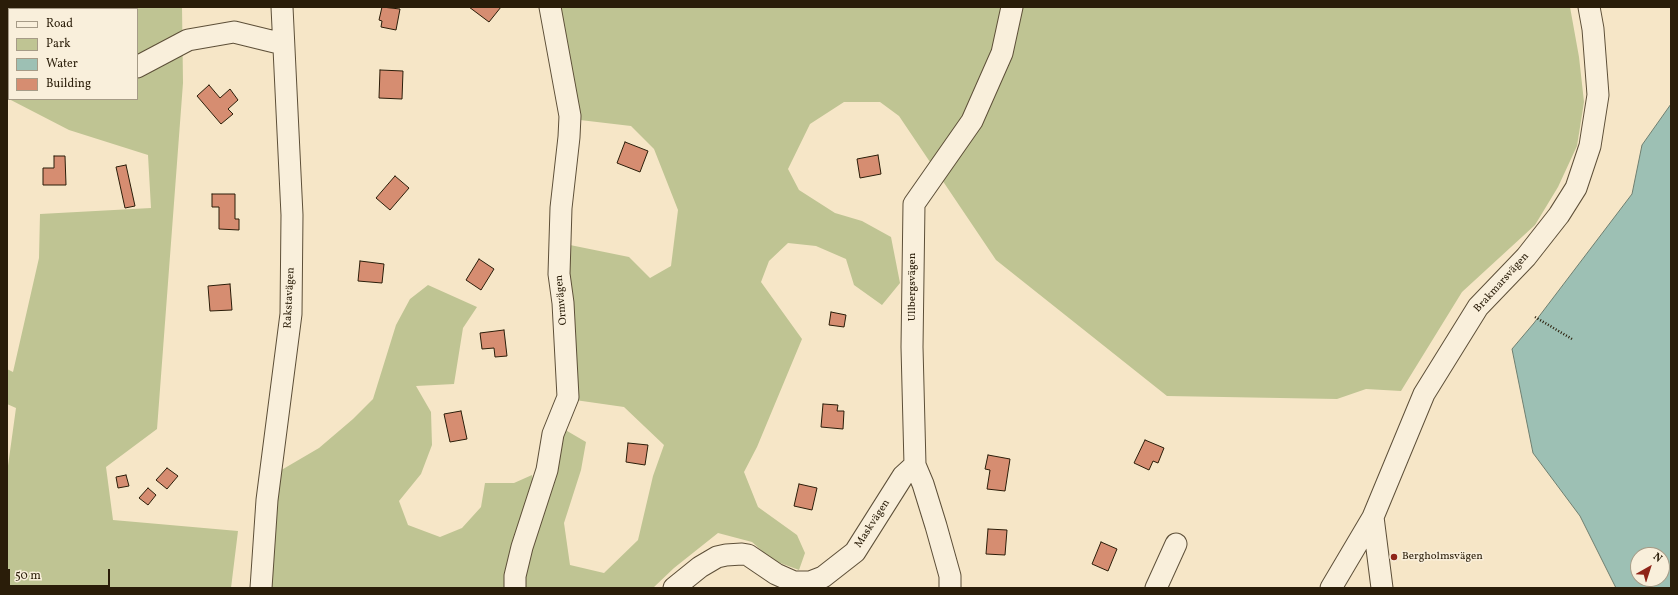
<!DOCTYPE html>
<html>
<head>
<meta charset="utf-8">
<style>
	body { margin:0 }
	#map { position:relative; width:1678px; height:595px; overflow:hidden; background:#f6e6c7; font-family:Vollkorn,serif }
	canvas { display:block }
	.frame { position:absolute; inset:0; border:8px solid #2a1d09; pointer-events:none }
	.legend { position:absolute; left:8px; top:8px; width:130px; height:92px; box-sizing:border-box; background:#f9efdb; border:1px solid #a69b87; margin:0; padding:5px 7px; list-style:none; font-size:12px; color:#2a1d09 }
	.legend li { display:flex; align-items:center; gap:8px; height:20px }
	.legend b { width:20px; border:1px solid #a69b87 }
	.north { position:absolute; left:1630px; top:547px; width:40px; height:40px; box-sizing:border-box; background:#f9efdb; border:1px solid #a69b87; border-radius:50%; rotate:39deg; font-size:11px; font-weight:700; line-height:16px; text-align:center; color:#2a1d09 }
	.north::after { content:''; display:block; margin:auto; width:14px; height:18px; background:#8f2418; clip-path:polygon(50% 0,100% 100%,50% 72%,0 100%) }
	.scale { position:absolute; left:8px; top:569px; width:102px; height:18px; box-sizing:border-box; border:2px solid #2a1d09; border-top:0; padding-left:5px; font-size:12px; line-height:14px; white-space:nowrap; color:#2a1d09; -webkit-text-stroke:3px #f9efdb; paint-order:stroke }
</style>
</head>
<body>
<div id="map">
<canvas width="1678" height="595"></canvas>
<div class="frame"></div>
<ul class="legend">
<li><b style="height:5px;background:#f9efdb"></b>Road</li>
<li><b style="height:11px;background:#bfc493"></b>Park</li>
<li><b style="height:11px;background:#9dc0b4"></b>Water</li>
<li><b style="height:11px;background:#d68d71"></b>Building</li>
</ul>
<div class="north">N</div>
<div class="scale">50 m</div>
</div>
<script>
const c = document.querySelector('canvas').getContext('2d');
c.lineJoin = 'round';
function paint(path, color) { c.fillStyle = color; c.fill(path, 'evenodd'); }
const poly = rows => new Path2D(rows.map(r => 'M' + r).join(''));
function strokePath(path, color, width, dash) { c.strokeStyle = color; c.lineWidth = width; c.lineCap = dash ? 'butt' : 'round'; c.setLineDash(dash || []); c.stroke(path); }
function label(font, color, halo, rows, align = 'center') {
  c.font = font + ' Vollkorn,serif'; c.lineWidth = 3; c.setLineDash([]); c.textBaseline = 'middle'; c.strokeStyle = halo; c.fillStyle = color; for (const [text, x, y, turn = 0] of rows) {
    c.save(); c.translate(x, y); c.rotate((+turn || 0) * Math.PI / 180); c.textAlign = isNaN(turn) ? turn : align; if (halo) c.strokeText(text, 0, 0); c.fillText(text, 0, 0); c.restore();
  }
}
const green = poly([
	[130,7,182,7,183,83,157,429,106,467,113,520,238,531,231,588,7,588,7,473,16,408,7,404,7,369,13,372,39,258,40,214,151,208,148,155,69,130,7,98,7,16,9,16,9,99,137,99,137,9,130,9],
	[557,7,1570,7,1579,57,1584,102,1577,146,1558,187,1535,225,1462,292,1401,391,1366,389,1337,399,1167,396,996,260,899,116,880,102,844,102,810,124,788,169,799,190,835,213,862,221,891,237,900,283,882,305,854,285,846,259,816,246,788,243,769,261,761,282,802,339,757,447,744,472,758,507,797,535,805,553,799,570,772,560,752,542,718,533,674,568,653,588,523,588,562,428,586,442,581,470,564,523,570,565,604,573,638,540,653,476,664,445,624,407,575,400,564,281,570,245,629,257,650,278,671,266,678,210,654,149,631,126,580,120],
	[428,285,477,307,463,328,454,384,416,386,431,412,432,445,421,474,399,501,408,525,440,537,462,528,481,507,485,483,514,483,532,475,534,486,512,588,268,588,278,472,319,448,353,419,373,399,396,325,410,299]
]);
const water = poly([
	[1671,104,1671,588,1616,588,1580,516,1533,453,1512,349,1534,323,1632,194,1642,145,1671,104],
	[1638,555,1662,555,1662,579,1638,579,1638,555]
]);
const building = poly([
	[382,7,400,9,396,30,381,27,382,21,379,20,382,7],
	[469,7,501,7,489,22,469,7],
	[380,70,403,71,402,99,379,98,380,70],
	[209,85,220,98,230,89,238,100,228,109,233,114,221,124,197,96,209,85],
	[625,142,648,151,640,172,617,163,625,142],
	[878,155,881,174,860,178,857,159,878,155],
	[54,156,65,156,66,185,43,185,43,168,54,168,54,156],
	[126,165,135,206,125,208,116,167,126,165],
	[395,176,409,188,390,210,376,198,395,176],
	[212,194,235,194,235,219,239,219,239,230,219,229,219,207,212,207,212,194],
	[479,259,494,269,481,290,466,280,479,259],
	[360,261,384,264,382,283,358,281,360,261],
	[230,284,232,310,210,311,208,286,230,284],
	[831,312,846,315,844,327,829,325,831,312],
	[504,330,507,356,495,357,494,348,482,349,480,333,504,330],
	[823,404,838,405,837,411,844,411,843,429,821,427,823,404],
	[461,411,467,439,450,442,444,414,461,411],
	[1145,440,1164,448,1158,463,1153,461,1149,470,1134,463,1145,440],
	[628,443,648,445,645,465,626,462,628,443],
	[988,455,1010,459,1005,491,987,489,990,470,985,469,988,455],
	[167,468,178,476,167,489,156,480,167,468],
	[126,475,129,486,118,488,116,477,126,475],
	[799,484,817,488,812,510,794,506,799,484],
	[148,488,156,495,148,505,139,498,148,488],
	[988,529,1007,530,1005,555,986,554,988,529],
	[1101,542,1117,549,1108,571,1092,564,1101,542]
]);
const path = poly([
	[1535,317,1572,339]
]);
const minor = poly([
	[137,67,188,40,234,32,283,44],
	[7,79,9,79],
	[1373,517,1382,588],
	[261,588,267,500,291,314,292,215,282,7],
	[515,588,515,576,522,547,547,470,553,434,568,397,563,303,559,274,561,208,569,137,570,116,550,7],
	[674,588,700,567,717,557,726,555,742,554,748,555,776,574,794,582,810,582,823,577,855,552,903,476,915,465],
	[950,588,950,576,936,526,923,484,915,465,912,347,914,204,972,121,1002,53,1012,7],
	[1156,588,1176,544],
	[1331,588,1373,517,1424,394,1478,307,1526,257,1559,215,1576,188,1590,146,1598,95,1593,29,1589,7]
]);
const markers = [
	[1394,557,4,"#8f2418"]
];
const streetNames = [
	["Brakmarsvägen",1502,283,-48],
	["Ullbergsvägen",913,287,-90],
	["Rakstavägen",290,298,-87],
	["Ormvägen",562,300,-95],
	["Maskvägen",873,524,-57]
];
const poiNames = [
	["Bergholmsvägen",1402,557]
];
paint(green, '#bfc493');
paint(water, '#9dc0b4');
strokePath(water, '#6f7f70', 1);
paint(building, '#d68d71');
strokePath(building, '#2a1d09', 1);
strokePath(minor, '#5d4f38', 23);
strokePath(path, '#2a1d09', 2.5, [1, 2]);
strokePath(minor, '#f9efdb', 21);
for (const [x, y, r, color] of markers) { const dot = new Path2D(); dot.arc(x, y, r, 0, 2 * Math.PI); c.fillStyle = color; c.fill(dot); strokePath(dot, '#f9efdb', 1.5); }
label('11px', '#2a1d09', '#f9efdb', streetNames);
label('11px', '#2a1d09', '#f9efdb', poiNames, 'left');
</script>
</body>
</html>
